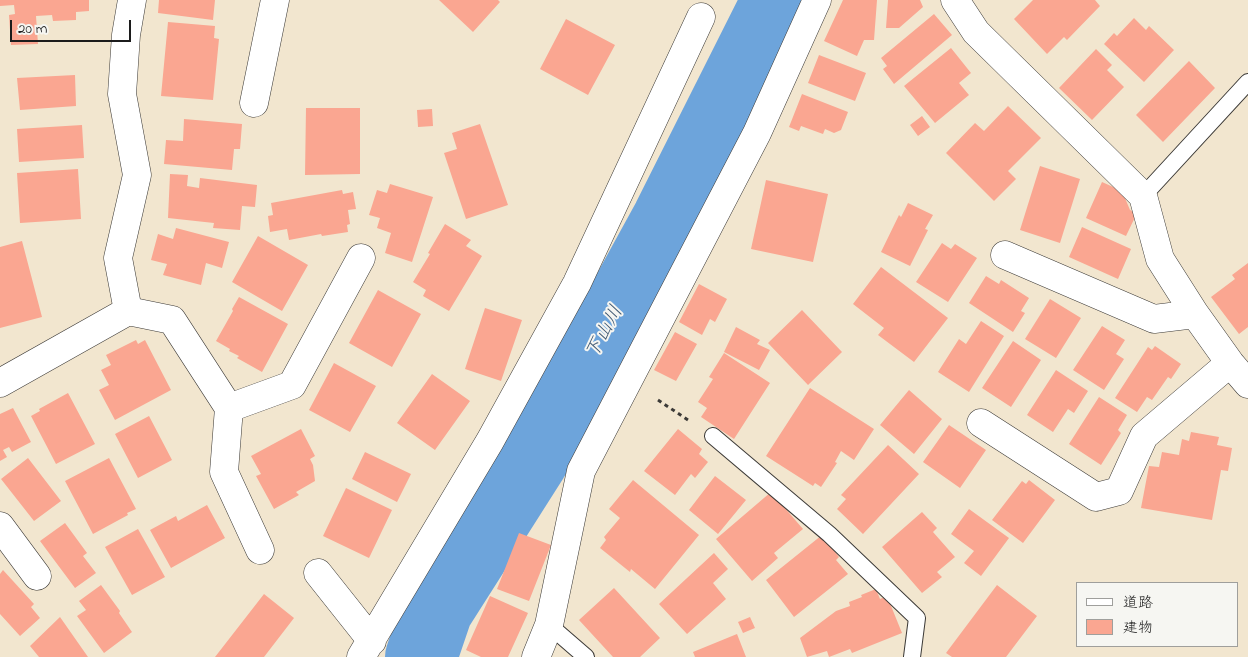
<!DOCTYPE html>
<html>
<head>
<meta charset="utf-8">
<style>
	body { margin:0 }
	#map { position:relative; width:1248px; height:657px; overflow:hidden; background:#f2e6cf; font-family:"Indie Flower","Klee One",sans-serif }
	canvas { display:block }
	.legend { position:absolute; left:1076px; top:582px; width:162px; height:65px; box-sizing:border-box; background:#f6f6f2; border:1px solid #9f9f9c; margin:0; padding:6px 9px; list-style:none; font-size:15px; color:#1c1c1c }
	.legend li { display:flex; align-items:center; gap:10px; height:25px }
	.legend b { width:25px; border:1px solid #9f9f9c }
	.scale { position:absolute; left:10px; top:20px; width:121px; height:22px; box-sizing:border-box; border:2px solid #1c1c1c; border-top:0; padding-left:6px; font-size:15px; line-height:18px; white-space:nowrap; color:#1c1c1c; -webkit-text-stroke:4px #f6f6f2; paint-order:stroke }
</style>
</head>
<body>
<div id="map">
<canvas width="1248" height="657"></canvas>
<ul class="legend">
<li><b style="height:6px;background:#fff"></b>道路</li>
<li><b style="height:14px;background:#faa691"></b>建物</li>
</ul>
<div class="scale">20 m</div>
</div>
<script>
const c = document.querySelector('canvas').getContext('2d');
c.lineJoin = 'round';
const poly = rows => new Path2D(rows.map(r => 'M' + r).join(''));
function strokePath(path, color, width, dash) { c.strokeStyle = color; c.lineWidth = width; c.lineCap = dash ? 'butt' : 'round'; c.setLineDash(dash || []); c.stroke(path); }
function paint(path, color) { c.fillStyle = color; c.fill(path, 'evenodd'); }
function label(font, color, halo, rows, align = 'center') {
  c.font = font + ' "Indie Flower","Klee One",sans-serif'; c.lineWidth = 4; c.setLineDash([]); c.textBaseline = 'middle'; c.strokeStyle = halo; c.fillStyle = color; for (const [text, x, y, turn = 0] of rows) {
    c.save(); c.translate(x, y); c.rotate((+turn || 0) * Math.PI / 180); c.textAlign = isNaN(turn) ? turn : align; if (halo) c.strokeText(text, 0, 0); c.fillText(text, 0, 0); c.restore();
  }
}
const river = poly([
	[421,657,437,610,533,459,590,361,668,219,778,0]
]);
const building = poly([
	[0,0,89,0,89,11,76,12,76,20,53,21,52,15,36,16,38,44,11,45,9,15,15,14,14,5,0,6],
	[159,0,215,0,213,20,158,13],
	[439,0,498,0,500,2,473,32],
	[843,0,877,0,874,40,864,40,857,56,824,41],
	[888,0,920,0,923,7,899,28,886,28],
	[1033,0,1095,0,1100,6,1067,40,1064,37,1047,54,1014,19],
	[934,14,952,35,894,84,883,69,887,66,881,58],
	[1134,18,1146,30,1149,26,1174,50,1144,82,1104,44,1114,33,1117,36],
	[566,19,615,45,588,95,540,69],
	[168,22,215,26,214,38,219,39,213,100,161,96],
	[951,48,971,73,959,83,969,95,935,123,904,86],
	[1096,49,1112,65,1107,70,1124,87,1092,120,1059,88],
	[819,55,866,73,855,101,808,83],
	[1189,61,1215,88,1163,142,1136,115],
	[75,75,76,106,20,110,17,78],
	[802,94,848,112,841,130,834,133,825,129,823,134,801,126,799,131,789,127],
	[1008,106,1041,138,1008,171,1016,179,994,201,946,153,975,123,984,131],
	[306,108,360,108,360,174,305,175],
	[432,109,433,126,418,127,417,110],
	[922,116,930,127,918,136,910,125],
	[184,119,242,124,240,149,234,149,232,170,164,164,166,140,183,141],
	[480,124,508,205,466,219,444,153,457,149,452,133],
	[82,125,84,158,19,162,17,129],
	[1040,166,1080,179,1060,243,1020,230],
	[78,169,81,219,20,223,17,173],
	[170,174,188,175,187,186,199,188,200,178,257,185,255,207,242,206,240,230,213,228,214,223,168,218],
	[766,180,828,194,813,262,751,249],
	[1102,182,1122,191,1130,210,1137,213,1126,236,1086,218],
	[390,184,433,197,412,262,385,253,391,233,377,228,380,218,369,215,377,190,387,193],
	[342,190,343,194,353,192,356,209,348,210,350,224,347,225,348,232,322,236,321,234,289,240,287,229,270,232,268,216,273,215,271,203],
	[908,203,933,215,925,229,928,230,910,266,881,252,899,215,901,217],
	[445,224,471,240,466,246,482,256,449,311,423,296,426,290,413,282,430,254,428,253],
	[1082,227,1131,249,1118,279,1069,257],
	[176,228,229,242,222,268,206,263,201,285,163,275,167,264,151,260,158,234,173,239],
	[258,236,308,265,282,311,232,282],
	[22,241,42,317,0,328,0,247],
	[942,243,951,249,955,244,977,258,948,302,916,282],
	[1248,263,1248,327,1239,334,1211,297,1235,279,1232,275],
	[881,267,948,318,914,362,878,335,884,328,853,304],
	[986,276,999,284,1001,280,1029,298,1021,311,1025,313,1013,332,969,303],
	[699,284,727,299,715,322,710,319,702,335,679,322],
	[378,290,421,314,392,367,349,343],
	[239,297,288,324,262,372,237,358,239,356,229,351,230,349,216,341,233,311,232,309],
	[1050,299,1081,318,1056,358,1025,339],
	[485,308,522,320,501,381,465,369],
	[802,310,842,352,808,385,768,343],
	[981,321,1004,336,969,392,938,372,959,339,966,344],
	[1102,326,1125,340,1116,354,1124,359,1104,390,1073,370],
	[736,327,760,340,757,344,770,350,759,370,724,352],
	[675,332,697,344,676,381,654,370],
	[136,340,138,344,145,340,171,390,115,420,99,390,109,385,101,370,111,365,106,355],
	[1013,341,1041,360,1011,407,982,388],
	[1155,346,1181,364,1171,379,1168,377,1152,400,1147,397,1137,412,1115,398,1148,347,1152,350],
	[724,353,770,383,734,439,701,417,707,408,698,402,713,379,709,377],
	[334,363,376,386,350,432,309,410],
	[1056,370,1088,391,1074,413,1068,409,1053,432,1027,415],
	[432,374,470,401,435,450,397,423],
	[810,388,874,429,854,460,841,451,835,462,837,463,821,487,815,483,813,486,766,456],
	[909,390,942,419,914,454,880,425],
	[68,393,95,444,56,464,31,416,40,411,39,409],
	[1099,397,1127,415,1118,430,1121,433,1101,465,1069,444],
	[13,408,31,442,12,452,9,447,3,450,7,457,0,461,0,414],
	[149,416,172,460,138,478,115,434],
	[949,425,986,450,960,488,923,462],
	[301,429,315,456,310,459,313,465,315,481,296,492,299,495,274,509,256,476,261,474,251,456],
	[678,429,702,449,699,454,708,462,695,478,691,474,675,495,644,471],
	[1191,432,1219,437,1217,445,1232,448,1228,471,1221,470,1212,520,1141,508,1149,466,1159,467,1162,452,1179,455,1182,439,1189,441],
	[888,445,919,474,863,534,837,509,846,499,841,495],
	[365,452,411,474,397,502,352,479],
	[28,458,61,501,34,521,1,479],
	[109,458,136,509,127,513,128,515,93,534,65,481],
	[715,476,746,500,718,534,689,510],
	[633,480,699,535,655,589,631,569,630,572,600,548,606,540,604,537,620,518,609,509],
	[1029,480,1055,500,1023,543,992,520,1022,481,1026,484],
	[346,488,392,510,369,558,323,536],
	[771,492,803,529,774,553,778,558,752,581,716,539],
	[207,505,225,538,171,568,150,530,176,516,178,521],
	[969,509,1009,538,981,576,964,563,974,551,951,534],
	[922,512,937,528,933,532,955,557,937,572,942,577,922,593,882,547],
	[65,523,87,553,83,556,96,573,75,588,40,541],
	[138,529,165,577,132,595,105,547],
	[519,533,551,545,529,601,497,589],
	[822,535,839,557,836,560,848,574,794,617,766,580],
	[714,553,728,569,713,583,726,599,687,634,659,604],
	[3,570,34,604,31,607,40,618,20,636,0,614,0,574],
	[101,585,120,611,119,613,132,632,104,653,77,616,86,610,79,601],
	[997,585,1037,616,1006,657,952,657,946,653],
	[614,588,660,638,640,657,613,657,579,620],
	[876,589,880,599,887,596,902,633,852,653,850,649,829,657,827,651,807,657,800,638,836,611,850,606,849,602,862,597,861,595],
	[264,594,294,618,264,657,215,657],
	[490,596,528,613,508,657,481,657,466,650],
	[60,617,88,657,39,657,30,646],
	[750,617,755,628,743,633,738,622],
	[737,634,746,657,695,657,693,652]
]);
const path = poly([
	[658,400,688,420]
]);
const lane = poly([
	[1143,196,1248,82],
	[713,436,829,534,917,618,912,657],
	[549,625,586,657]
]);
const street = poly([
	[955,0,976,32,1143,196,1160,259,1195,314,1230,363,1248,384],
	[254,103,275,0],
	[1005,255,1154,319,1195,314],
	[128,311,172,320,229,408,224,472,260,550],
	[0,383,128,311,118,258,137,175,122,94,126,35,132,0],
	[229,408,292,385,361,258],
	[981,423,1096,497,1119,491,1144,436,1230,363],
	[0,526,37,576],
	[318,573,372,641],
	[361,657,490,441,577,283,701,17],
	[536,657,549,625,581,471,757,133,817,0]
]);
const waterNames = [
	["下山川",606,333,-61]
];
strokePath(river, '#6da4db', 72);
paint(building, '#faa691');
strokePath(lane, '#3c3a37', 18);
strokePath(street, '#3c3a37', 29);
strokePath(path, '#3c3a37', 3, [4, 4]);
strokePath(lane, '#fff', 16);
strokePath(street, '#fff', 28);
label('italic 19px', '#405972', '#f6f6f2', waterNames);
</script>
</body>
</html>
